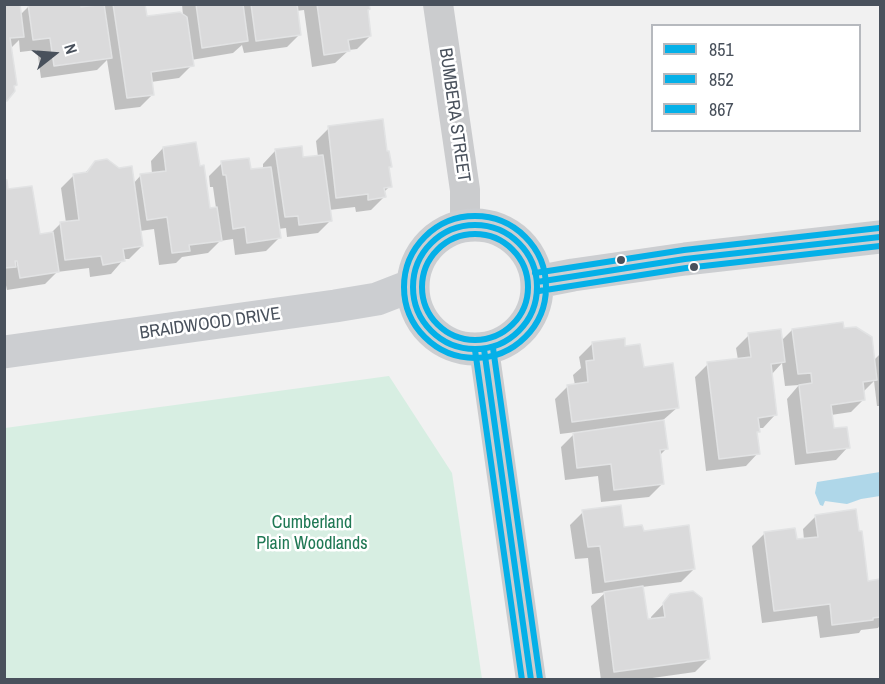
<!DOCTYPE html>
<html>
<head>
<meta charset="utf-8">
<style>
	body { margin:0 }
	#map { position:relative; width:885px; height:684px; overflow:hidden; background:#f1f1f1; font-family:"Archivo Narrow",sans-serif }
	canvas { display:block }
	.frame { position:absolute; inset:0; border:6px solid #49515c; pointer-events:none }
	.legend { position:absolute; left:651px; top:24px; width:210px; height:108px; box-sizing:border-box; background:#fff; border:2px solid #b6b9be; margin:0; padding:8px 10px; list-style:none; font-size:18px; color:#49515c }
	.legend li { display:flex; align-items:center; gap:12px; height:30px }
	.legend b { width:30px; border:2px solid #b6b9be }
	.north { position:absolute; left:24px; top:24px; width:60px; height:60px; -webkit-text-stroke:4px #fff; paint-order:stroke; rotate:73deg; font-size:16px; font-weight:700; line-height:24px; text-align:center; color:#49515c }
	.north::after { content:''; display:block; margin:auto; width:21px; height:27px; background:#49515c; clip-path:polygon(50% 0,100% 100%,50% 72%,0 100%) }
</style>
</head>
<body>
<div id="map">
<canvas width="885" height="684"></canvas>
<div class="frame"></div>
<ul class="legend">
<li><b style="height:8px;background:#04b0e8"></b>851</li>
<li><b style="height:8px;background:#04b0e8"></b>852</li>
<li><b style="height:8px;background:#04b0e8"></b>867</li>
</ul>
<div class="north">N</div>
</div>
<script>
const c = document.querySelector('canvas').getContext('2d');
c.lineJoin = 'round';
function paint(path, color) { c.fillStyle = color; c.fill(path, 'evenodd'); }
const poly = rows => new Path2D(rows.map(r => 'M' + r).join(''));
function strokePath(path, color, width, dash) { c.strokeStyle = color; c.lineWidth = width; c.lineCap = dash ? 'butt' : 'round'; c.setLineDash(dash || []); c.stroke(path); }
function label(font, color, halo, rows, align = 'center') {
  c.font = font + ' "Archivo Narrow",sans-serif'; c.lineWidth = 5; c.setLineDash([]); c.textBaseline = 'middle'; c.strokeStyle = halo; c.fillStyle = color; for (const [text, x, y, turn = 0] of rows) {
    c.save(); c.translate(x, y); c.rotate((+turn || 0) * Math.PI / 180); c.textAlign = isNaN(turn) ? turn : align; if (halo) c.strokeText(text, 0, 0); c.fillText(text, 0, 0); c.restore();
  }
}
const green = poly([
	[389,376,452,473,482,679,5,679,5,428]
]);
const water = poly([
	[880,472,880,496,861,499,847,504,825,501,823,506,820,505,815,493,817,482]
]);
const shadow = poly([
	[4,4,20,15,29,6,80,8,100,4,143,4,145,18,183,16,182,4,368,4,366,11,370,36,357,49,349,50,335,63,312,67,304,10,296,11,300,34,287,47,244,53,242,45,233,53,191,60,192,65,179,78,151,82,153,94,140,107,115,110,107,60,97,70,41,78,37,50,20,52,19,40,10,49,13,91,4,101],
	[329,128,386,153,390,166,388,169,390,186,383,193,384,197,371,210,356,212,355,207,329,210,331,220,318,233,287,237,286,228,278,229,279,238,266,251,235,255,233,239,220,241,208,253,182,257,176,263,159,265,154,229,140,231,142,246,129,259,124,259,111,274,90,277,89,268,57,272,45,284,7,290,4,276,4,180,7,191,38,236,50,234,60,224,66,223,61,188,74,175,84,174,95,162,133,184,141,175,152,174,151,161,163,148,209,209,216,208,213,187,210,187,209,176,222,163,250,171,263,169,263,164,275,151,302,159,318,157,316,141],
	[792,330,842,330,873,361,880,354,880,406,877,406,874,381,863,392,864,399,851,412,831,415,833,430,848,447,836,460,795,465,787,399,799,385,785,386,782,363,771,375,775,415,763,428,758,428,756,434,758,453,746,466,706,471,695,377,708,364,738,360,736,348,749,335,781,341],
	[592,344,624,348,678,407,662,421,666,449,659,456,662,484,649,497,601,502,598,476,565,480,561,447,576,432,560,434,555,399,568,386,575,385,573,375,581,368,579,357],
	[583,512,623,529,642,532,694,569,681,582,642,587,646,621,651,621,651,617,671,596,708,659,695,672,638,680,601,680,591,606,606,592,592,594,588,558,575,559,570,525],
	[816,516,867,583,880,581,880,625,878,628,861,630,859,633,820,638,817,616,762,623,752,546,765,533,796,541,804,540,803,529]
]);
const building = poly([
	[4,4,20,4,24,37,10,38,17,85,14,86,15,91,7,101,4,101,4,4],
	[28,4,81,4,81,7,104,4,112,58,54,66,50,38,33,40,28,4],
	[113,4,145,4,147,16,180,12,187,17,194,66,151,72,154,95,127,98,113,4],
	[196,4,243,4,248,41,202,48,196,4],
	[251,4,297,4,301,35,256,41,251,4],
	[317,4,369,4,370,9,368,10,371,36,348,40,350,51,324,55,317,4],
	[383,119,387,151,389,151,392,167,389,167,392,187,384,188,386,197,368,200,368,194,336,198,328,126,383,119],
	[196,142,200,166,204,165,210,208,217,207,222,241,189,245,190,251,172,253,167,217,147,220,140,174,166,171,163,147,196,142],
	[302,146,303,157,323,155,332,221,299,225,298,216,285,217,275,149,302,146],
	[249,158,251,169,271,167,281,238,247,243,245,227,233,229,226,175,223,175,221,161,249,158],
	[107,159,119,168,132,166,143,246,123,249,125,261,103,265,101,256,65,260,60,222,79,220,73,174,87,172,95,161,107,159],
	[4,179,7,180,8,189,32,186,40,234,53,232,59,272,20,278,17,261,15,261,16,267,4,268,4,179],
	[843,322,844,328,856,327,872,337,877,380,863,382,865,400,831,405,834,428,847,427,850,448,807,453,799,385,812,383,811,373,798,374,792,329,843,322],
	[781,329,785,362,771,364,777,415,758,418,760,432,757,432,760,454,719,459,707,362,751,357,748,333,781,329],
	[625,338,625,346,640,344,644,367,673,363,679,408,572,422,567,385,588,382,586,361,594,360,592,342,625,338],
	[664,420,668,449,660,450,664,484,614,490,611,464,577,468,573,433,664,420],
	[621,505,624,527,642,525,644,531,689,525,695,569,605,582,600,546,588,547,582,510,621,505],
	[856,509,859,531,862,531,868,581,880,579,880,617,873,618,873,620,832,625,830,604,774,611,764,532,795,528,797,539,818,537,815,515,856,509],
	[643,586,648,619,665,617,663,603,670,594,693,591,702,598,710,659,614,672,604,592,643,586]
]);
const street = poly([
	[438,4,465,190,465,226],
	[484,349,531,680]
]);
const secondary = poly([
	'413 287a62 62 0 1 1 124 0a62 62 0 1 1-124 0Z',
	[537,282,573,275,685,259,880,237],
	[4,352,335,306,377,299,413,285]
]);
const bus1 = poly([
	'413 287a62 62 0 1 1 124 0a62 62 0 1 1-124 0Z',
	[537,282,685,259,880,237],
	[484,349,531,680]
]);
const bus2 = poly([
	'404 287a71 71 0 1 1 142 0a71 71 0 1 1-142 0Z',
	[539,291,686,268,880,246],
	[475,350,522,680]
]);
const bus3 = poly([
	'422 287a53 53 0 1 1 106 0a53 53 0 1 1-106 0Z',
	[535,273,684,250,879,228],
	[493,348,540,679]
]);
const markers = [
	[621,260,5,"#49515c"],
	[694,267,5,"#49515c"]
];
const streetNames = [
	["BUMBERA STREET",454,115,82],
	["BRAIDWOOD DRIVE",210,324,-8]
];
const parkNames = [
	["Cumberland",312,523],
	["Plain Woodlands",312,544]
];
paint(green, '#d7eee2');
paint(water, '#afd7e9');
paint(shadow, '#0003');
paint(building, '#dadadb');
strokePath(building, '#e2e3e4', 1.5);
strokePath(street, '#cbccce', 30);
strokePath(secondary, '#ccced1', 33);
strokePath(bus1, '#04b0e8', 6);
strokePath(bus2, '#04b0e8', 6);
strokePath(bus3, '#04b0e8', 6);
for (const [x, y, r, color] of markers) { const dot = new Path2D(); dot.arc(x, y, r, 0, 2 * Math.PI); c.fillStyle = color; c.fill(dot); strokePath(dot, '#fff', 2); }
label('18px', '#49515c', '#fff', streetNames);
label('18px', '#1f7854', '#fff', parkNames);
</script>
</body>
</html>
